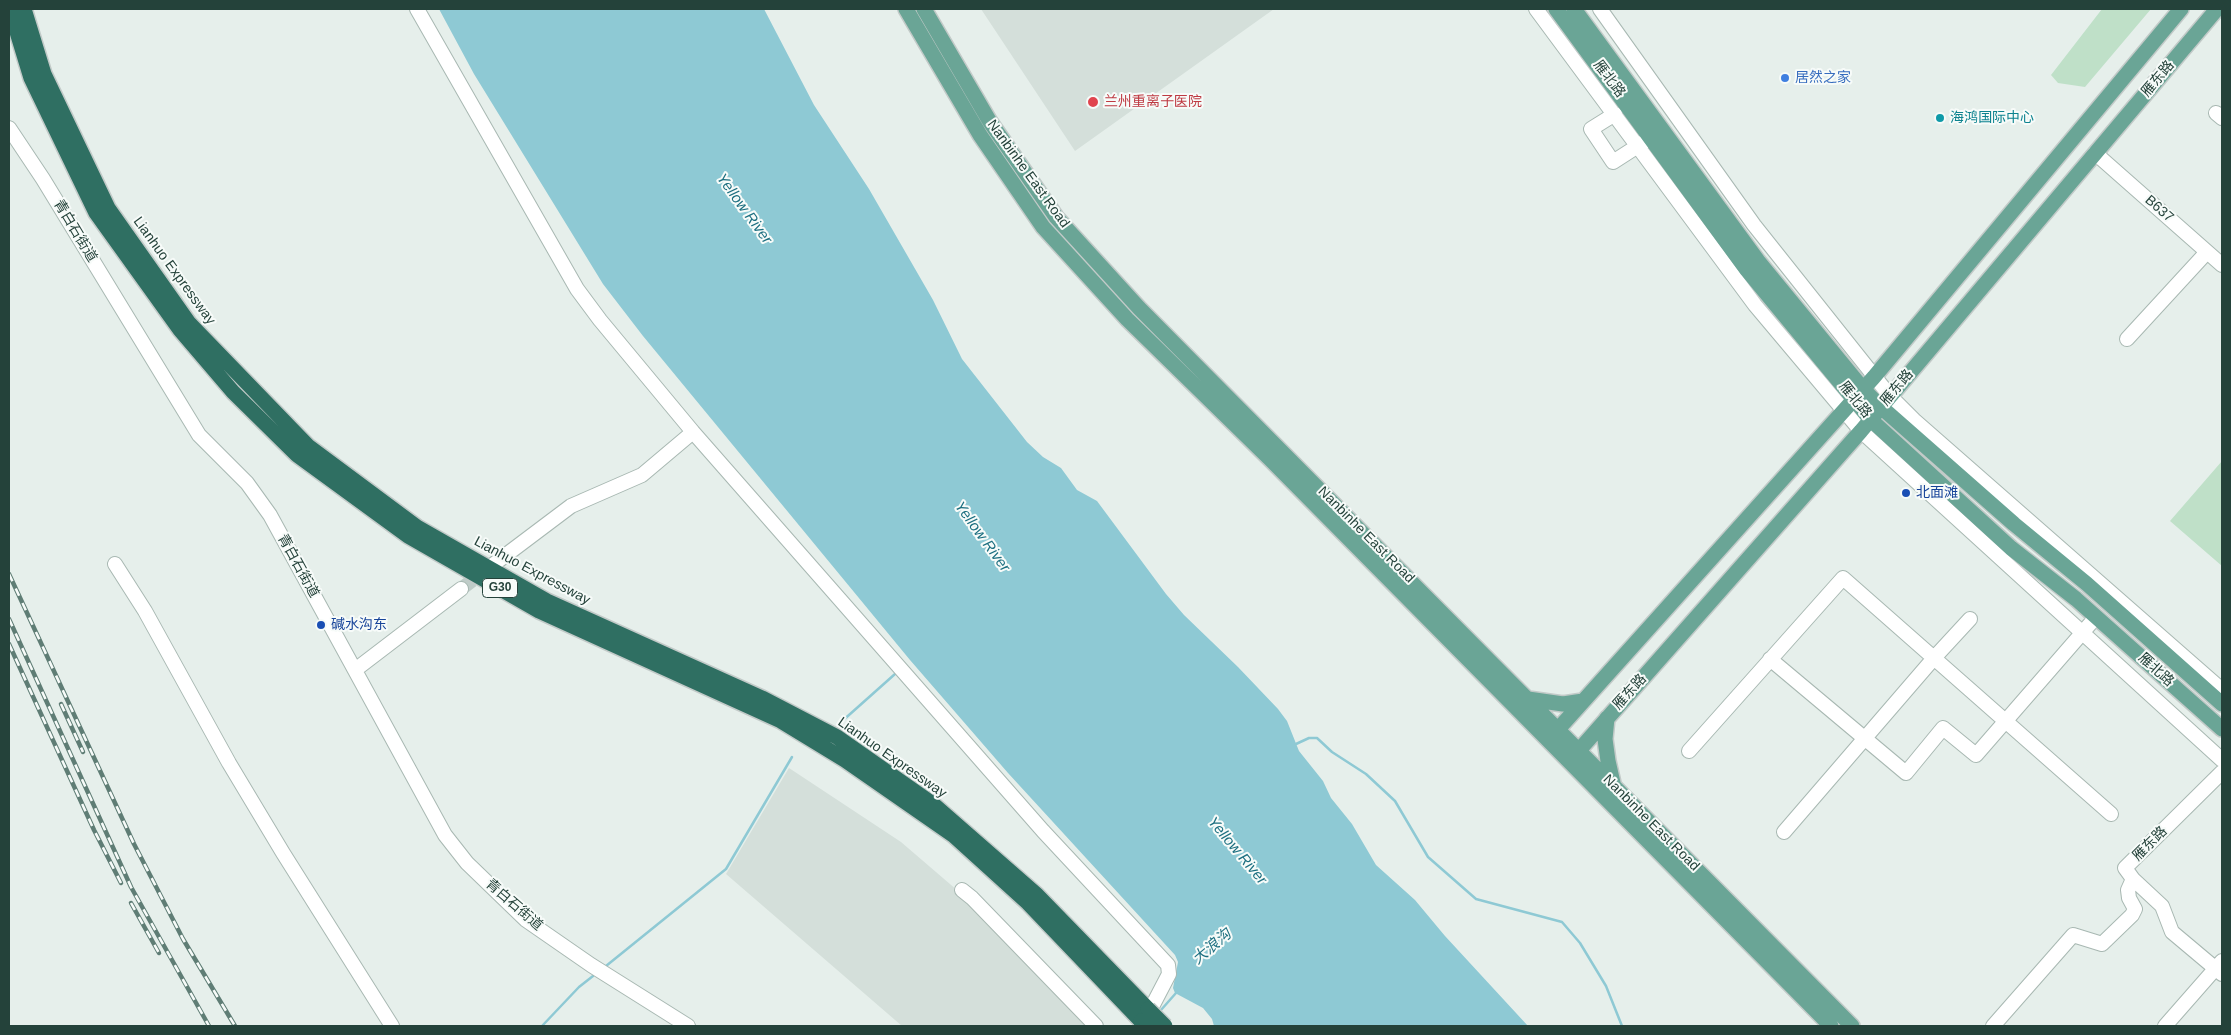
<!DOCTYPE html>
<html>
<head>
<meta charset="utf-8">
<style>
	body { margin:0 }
	#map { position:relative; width:2231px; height:1035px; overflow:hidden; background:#e6efeb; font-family:Helvetica,sans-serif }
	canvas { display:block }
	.frame { position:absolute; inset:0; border:10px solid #24423a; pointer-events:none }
</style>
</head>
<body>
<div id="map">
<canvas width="2231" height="1035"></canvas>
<div class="frame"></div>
</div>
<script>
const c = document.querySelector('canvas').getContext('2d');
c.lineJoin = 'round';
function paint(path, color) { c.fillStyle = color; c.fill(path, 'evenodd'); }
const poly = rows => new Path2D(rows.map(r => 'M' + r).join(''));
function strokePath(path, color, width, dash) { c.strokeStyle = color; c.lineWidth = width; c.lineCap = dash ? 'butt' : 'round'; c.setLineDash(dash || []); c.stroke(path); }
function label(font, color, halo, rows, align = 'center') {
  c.font = font + ' Helvetica,"Noto Sans SC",sans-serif'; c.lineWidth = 4; c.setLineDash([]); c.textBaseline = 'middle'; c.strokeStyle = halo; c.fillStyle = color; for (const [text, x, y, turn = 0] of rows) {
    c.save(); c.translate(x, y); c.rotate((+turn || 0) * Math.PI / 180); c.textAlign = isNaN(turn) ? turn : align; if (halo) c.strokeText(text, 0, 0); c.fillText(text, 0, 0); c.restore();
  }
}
const built = poly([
	[981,9,1274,9,1075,151],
	[789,768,901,842,1014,939,1098,1026,902,1026,726,874]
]);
const green = poly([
	[2102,9,2151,9,2085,87,2058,83,2051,75],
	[2222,461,2222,566,2170,521]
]);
const water = poly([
	[439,9,764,9,814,105,869,189,933,300,962,359,1027,442,1043,457,1061,468,1077,490,1097,501,1166,594,1184,615,1238,667,1278,709,1287,721,1299,751,1323,781,1331,798,1352,824,1376,865,1415,900,1445,936,1528,1026,1214,1026,1212,1019,1203,1008,1175,993,1173,988,1178,962,1175,955,1008,773,910,660,643,336,603,284,474,74]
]);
const stream = poly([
	[840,723,895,674],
	[1296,744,1309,738,1317,738,1332,752,1366,774,1395,801,1428,857,1476,899,1562,922,1580,943,1606,986,1622,1026],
	[606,966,726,869,792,757],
	[1161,1010,1176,993],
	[542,1026,579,987,593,976]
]);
const minorTunnel = poly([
	[461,589,486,570]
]);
const minor = poly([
	[417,9,577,289,600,320,693,432,1043,831,1168,965,1169,974,1145,1020],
	[1536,9,1755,305,1861,431,2222,760],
	[1600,9,1754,225,1890,396,1914,420,2222,690],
	[2216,113,2222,118],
	[1615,114,1591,129,1613,162,1644,142],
	[9,128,43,179,199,435,247,483,270,515,445,835,467,863,526,920,591,965,688,1026],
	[2095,153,2222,265],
	[2127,339,2207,252],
	[115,564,145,611,229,763,283,853,392,1026],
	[494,564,571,506,642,475,693,432],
	[1770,659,1906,773,1943,728,1976,755,2096,617],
	[355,670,461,589],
	[1689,751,1843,578,2111,814],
	[1784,832,1934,658,1970,619],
	[2133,879,2162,906,2172,932,2222,974],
	[962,890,972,898,1096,1026],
	[1993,1026,2073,935,2102,944,2132,915,2135,909,2129,898,2128,890,2133,879,2125,868,2222,772],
	[2165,1026,2222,961]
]);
const major = poly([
	[906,9,980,135,1043,227,1127,319,1271,460,1831,1026],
	[924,9,990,122,1056,217,1139,308,1852,1026],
	[1556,9,1747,270,1871,420,2011,548,2076,599,2222,729],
	[1574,9,1758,261,1863,389,1881,407,2014,524,2087,584,2222,704],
	[1528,699,1563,704,1583,701],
	[1607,718,1605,739,1608,761,1613,783],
	[1552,736,1874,377,2181,9],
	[1574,756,1861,431,2217,9]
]);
const highway = poly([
	[10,9,31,78,96,213,180,330,233,392,297,455,408,536,539,611,781,721,845,760,953,835,1028,903,1141,1021],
	[24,9,44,74,108,208,189,323,308,446,417,527,547,601,762,698,837,737,934,805,1037,895,1148,1009]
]);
const rail = poly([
	[9,574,134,844,183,939,235,1026],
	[9,619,131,887,209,1026],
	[9,644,94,830,121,883],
	[61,704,83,752],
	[131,903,159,953]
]);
const highwayBridge = poly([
	[1148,1009,1165,1026],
	[1141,1021,1146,1026]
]);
const markers = [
	[1785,78,5,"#3f7fe0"],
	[1093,102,6,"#e0444e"],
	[1940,118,5,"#0f9aa8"],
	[1906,493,5,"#1a4fb4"],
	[321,625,5,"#1a4fb4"]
];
const shields = [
	[500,588,35]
];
const shieldNames = [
	["G30",500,588]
];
const shopNames = [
	["居然之家",1795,78]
];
const streetNames = [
	["雁北路",1609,79,53],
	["雁东路",2158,79,-50],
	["Nanbinhe East Road",1028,174,54],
	["B637",2159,209,41],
	["青白石街道",75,231,59],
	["Lianhuo Expressway",174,271,54],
	["雁东路",1897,388,-50],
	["雁北路",1855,400,51],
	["Nanbinhe East Road",1366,535,45],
	["青白石街道",298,566,61],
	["Lianhuo Expressway",532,571,28],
	["雁北路",2156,670,42],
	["雁东路",1630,692,-48],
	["Lianhuo Expressway",892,758,35],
	["Nanbinhe East Road",1651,823,45],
	["雁东路",2150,844,-45],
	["青白石街道",514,905,41]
];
const healthNames = [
	["兰州重离子医院",1104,102]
];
const cultureNames = [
	["海鸿国际中心",1950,118]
];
const transitNames = [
	["北面滩",1916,493],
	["碱水沟东",331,625]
];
const waterNames = [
	["Yellow River",744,209,54],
	["Yellow River",982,537,54],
	["Yellow River",1237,851,50],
	["大浪沟",1212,947,-40]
];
paint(built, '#d4dfda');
paint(green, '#bfe0c8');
paint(water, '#8ec9d4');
strokePath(stream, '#8ec9d4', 2.5);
strokePath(minorTunnel, '#bfccc8', 14, [14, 7]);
strokePath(minor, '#a8b8b2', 16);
strokePath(major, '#c2cac8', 18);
strokePath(highway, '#c2cac8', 18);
strokePath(minor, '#fff', 14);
strokePath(major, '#6aa596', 15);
strokePath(highway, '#2f6f62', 15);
strokePath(rail, '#5f7d75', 4.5);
strokePath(rail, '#f7fbf9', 2.5, [8]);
strokePath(highwayBridge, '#c2cac8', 18, []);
strokePath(highwayBridge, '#2f6f62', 15);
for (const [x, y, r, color] of markers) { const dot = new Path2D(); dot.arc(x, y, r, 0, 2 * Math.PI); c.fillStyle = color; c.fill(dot); strokePath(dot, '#f7fbf9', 2); }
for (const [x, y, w] of shields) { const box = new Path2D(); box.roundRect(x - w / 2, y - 9.5, w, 19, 4); c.fillStyle = '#f7fbf9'; c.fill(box); strokePath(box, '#24423a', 1); }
label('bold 12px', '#24423a', null, shieldNames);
label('14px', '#366cbe', '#f7fbf9', shopNames, 'left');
label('14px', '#24423a', '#f7fbf9', streetNames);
label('14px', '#be3a42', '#f7fbf9', healthNames, 'left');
label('14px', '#0d838f', '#f7fbf9', cultureNames, 'left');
label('14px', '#164399', '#f7fbf9', transitNames, 'left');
label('italic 15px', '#1c6f80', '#f7fbf9', waterNames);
</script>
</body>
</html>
